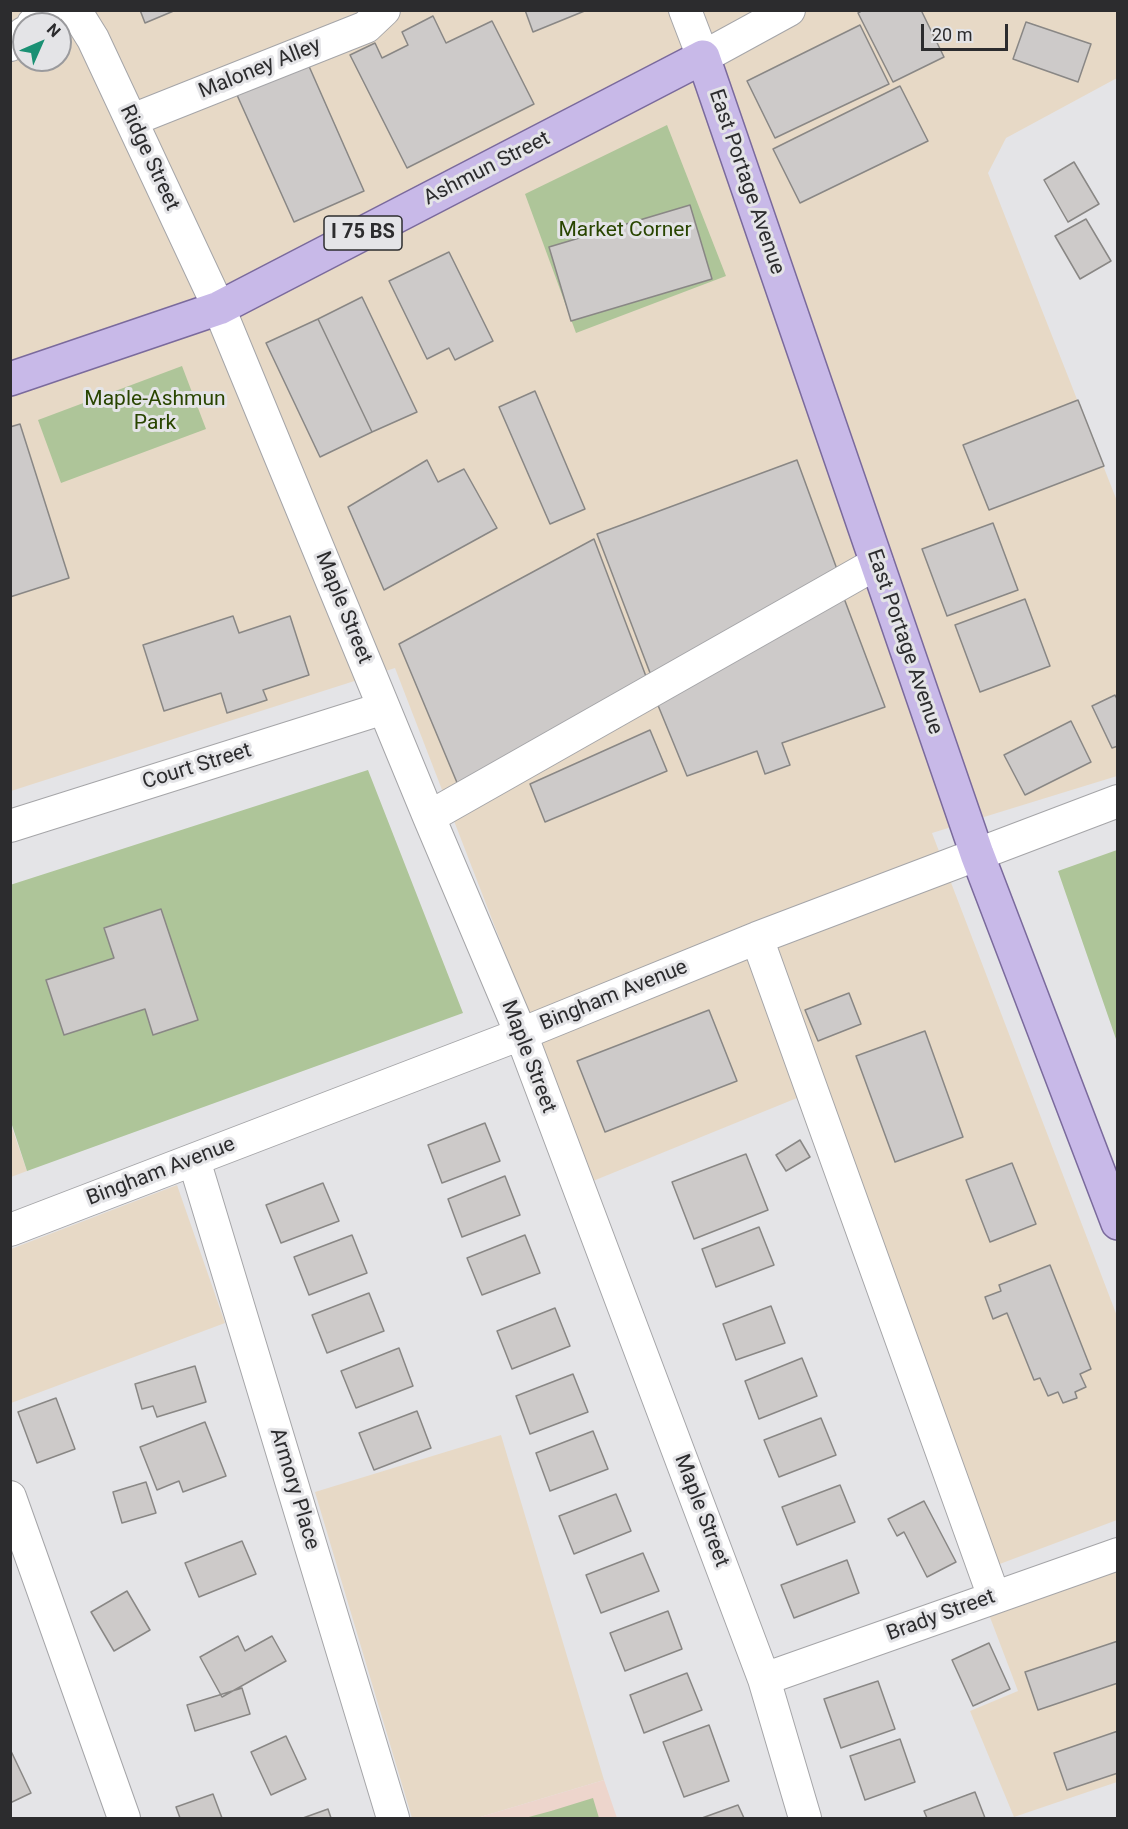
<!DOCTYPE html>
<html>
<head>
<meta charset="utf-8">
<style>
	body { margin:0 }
	#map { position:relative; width:1128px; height:1829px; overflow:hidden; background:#e4e4e7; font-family:Roboto,sans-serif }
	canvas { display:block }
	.frame { position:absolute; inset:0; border:12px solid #2c2c2e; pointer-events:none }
	.north { position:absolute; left:12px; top:12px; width:60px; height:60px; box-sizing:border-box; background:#e4e4e7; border:2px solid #9a9a9d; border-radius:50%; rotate:45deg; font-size:16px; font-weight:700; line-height:24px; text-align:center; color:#2c2c2e }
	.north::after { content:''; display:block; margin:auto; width:21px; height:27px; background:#1a9074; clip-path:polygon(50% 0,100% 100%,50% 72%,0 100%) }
	.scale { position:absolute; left:921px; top:24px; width:87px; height:27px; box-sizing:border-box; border:3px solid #2c2c2e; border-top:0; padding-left:8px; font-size:18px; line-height:21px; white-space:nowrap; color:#2c2c2e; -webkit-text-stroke:4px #e4e4e7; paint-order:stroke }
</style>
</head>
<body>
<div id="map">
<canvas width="1128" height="1829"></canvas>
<div class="frame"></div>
<div class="north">N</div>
<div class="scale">20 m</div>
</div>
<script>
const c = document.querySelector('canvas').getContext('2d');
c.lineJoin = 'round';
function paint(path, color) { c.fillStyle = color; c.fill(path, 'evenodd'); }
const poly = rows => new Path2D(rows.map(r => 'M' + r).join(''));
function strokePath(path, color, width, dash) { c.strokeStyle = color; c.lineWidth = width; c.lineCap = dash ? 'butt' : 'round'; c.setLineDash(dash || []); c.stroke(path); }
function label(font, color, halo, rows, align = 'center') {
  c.font = font + ' Roboto,sans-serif'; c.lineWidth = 6; c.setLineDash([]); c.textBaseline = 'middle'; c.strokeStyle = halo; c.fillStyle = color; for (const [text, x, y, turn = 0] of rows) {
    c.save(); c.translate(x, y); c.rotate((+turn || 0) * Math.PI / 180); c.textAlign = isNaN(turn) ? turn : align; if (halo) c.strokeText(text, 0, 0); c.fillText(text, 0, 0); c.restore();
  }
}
const commercial = poly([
	[11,11,1117,11,1117,78,1006,138,988,173,1117,501,1117,776,932,833,1117,1316,1117,1520,973,1574,797,1098,593,1181,395,668,11,791],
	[24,24,60,24,60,60,24,60],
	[10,1122,27,1171,11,1177,10,1177],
	[177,1185,225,1323,11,1403,11,1249],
	[501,1435,604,1780,477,1818,412,1818,315,1492],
	[1117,1564,1117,1782,1014,1817,970,1711,1018,1691,988,1612]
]);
const education = poly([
	[604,1780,617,1818,477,1818]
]);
const green = poly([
	[667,125,726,276,576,333,525,194],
	[182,366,206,429,61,483,38,420],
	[368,770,463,1013,27,1171,11,1122,10,885],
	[1117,850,1118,850,1117,1042,1058,871],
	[593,1798,599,1818,525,1818,551,1811]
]);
const building = poly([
	[140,10,176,10,145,23,140,10],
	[525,10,587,10,533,32,525,10],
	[863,10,921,10,944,57,893,82,858,13,863,10],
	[433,16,446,43,492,21,534,104,407,168,350,55,375,43,382,58,408,45,402,32,433,16],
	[1026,22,1091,44,1078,82,1013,59,1026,22],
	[860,25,889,84,775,138,747,81,860,25],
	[308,64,364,191,294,222,237,95,308,64],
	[900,86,928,141,800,203,773,149,900,86],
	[1074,162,1099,204,1068,222,1044,180,1074,162],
	[690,205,712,279,571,321,549,247,690,205],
	[1086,219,1111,261,1080,279,1055,236,1086,219],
	[449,252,493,341,455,360,449,348,427,359,389,281,449,252],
	[362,297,417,412,372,432,318,319,362,297],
	[318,319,372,432,320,457,266,343,318,319],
	[535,391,585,509,550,524,499,407,535,391],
	[1078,400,1104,466,989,510,963,445,1078,400],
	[20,424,69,578,10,597,10,427,20,424],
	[427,460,438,482,464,469,497,528,384,590,348,507,427,460],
	[797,460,838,572,652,678,597,534,797,460],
	[993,523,1018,590,947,616,922,549,993,523],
	[594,539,647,679,458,785,399,644,594,539],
	[842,593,885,707,782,743,790,765,765,774,757,751,687,776,655,698,842,593],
	[1025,599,1050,666,980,692,955,625,1025,599],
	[233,616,239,633,290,616,309,675,263,690,267,700,227,713,221,693,164,711,143,645,233,616],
	[1115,695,1118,701,1118,746,1112,748,1092,706,1115,695],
	[1071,721,1091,762,1025,795,1004,755,1071,721],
	[650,730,667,771,545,822,530,784,650,730],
	[161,909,198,1020,153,1035,145,1009,64,1035,46,980,114,958,104,928,161,909],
	[849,993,861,1024,818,1041,805,1010,849,993],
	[709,1010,737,1081,605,1132,577,1061,709,1010],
	[925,1031,963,1137,895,1162,856,1056,925,1031],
	[485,1123,500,1161,442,1183,428,1145,485,1123],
	[800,1140,810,1157,786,1171,776,1155,800,1140],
	[746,1154,768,1210,694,1239,672,1182,746,1154],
	[1012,1163,1036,1224,990,1242,966,1180,1012,1163],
	[505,1176,520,1215,462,1237,448,1199,505,1176],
	[323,1183,339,1221,281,1243,266,1205,323,1183],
	[759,1227,774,1265,716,1287,702,1249,759,1227],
	[352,1235,367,1273,309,1295,294,1257,352,1235],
	[525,1235,540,1273,482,1295,467,1258,525,1235],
	[1050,1265,1091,1369,1080,1374,1086,1387,1075,1392,1077,1398,1063,1403,1058,1392,1048,1396,1040,1378,1034,1380,1007,1313,993,1319,985,1297,1001,1291,999,1285,1050,1265],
	[369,1293,384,1331,327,1353,312,1315,369,1293],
	[771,1306,785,1343,736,1360,723,1324,771,1306],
	[555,1308,570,1346,512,1369,497,1331,555,1308],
	[399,1348,413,1386,356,1408,341,1371,399,1348],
	[802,1358,817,1396,759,1419,745,1381,802,1358],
	[195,1366,206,1402,157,1417,153,1406,142,1409,135,1384,195,1366],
	[573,1374,588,1412,530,1434,516,1396,573,1374],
	[56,1398,75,1449,37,1463,18,1412,56,1398],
	[417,1411,431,1448,374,1470,359,1433,417,1411],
	[821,1418,836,1455,779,1477,764,1440,821,1418],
	[205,1422,226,1476,183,1492,179,1481,157,1490,140,1447,205,1422],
	[593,1431,608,1469,550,1491,536,1453,593,1431],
	[146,1482,156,1513,122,1523,113,1492,146,1482],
	[840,1485,855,1522,797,1545,782,1507,840,1485],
	[616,1494,631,1531,574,1554,559,1516,616,1494],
	[924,1501,956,1562,927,1577,904,1532,897,1536,888,1519,924,1501],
	[242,1541,256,1574,199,1597,185,1563,242,1541],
	[643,1553,659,1591,601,1613,586,1575,643,1553],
	[847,1560,859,1593,794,1618,781,1585,847,1560],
	[127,1591,150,1630,114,1651,91,1612,127,1591],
	[668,1611,682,1649,625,1671,610,1633,668,1611],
	[238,1636,245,1651,272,1636,286,1661,222,1697,200,1657,238,1636],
	[1118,1641,1118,1683,1038,1710,1025,1672,1118,1641],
	[989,1643,1010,1689,973,1706,952,1660,989,1643],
	[687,1673,702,1710,644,1733,630,1695,687,1673],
	[878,1681,895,1729,841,1748,824,1699,878,1681],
	[242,1688,250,1714,195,1731,187,1705,242,1688],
	[709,1725,729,1781,684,1797,663,1742,709,1725],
	[1118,1731,1118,1773,1067,1790,1054,1753,1118,1731],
	[286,1736,306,1779,271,1795,251,1752,286,1736],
	[900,1739,915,1782,865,1800,850,1756,900,1739],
	[10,1749,31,1793,10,1803,10,1749],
	[975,1792,985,1818,927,1818,924,1811,975,1792],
	[213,1794,222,1818,180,1818,176,1807,213,1794],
	[738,1805,744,1818,702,1818,738,1805],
	[328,1809,331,1818,303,1818,328,1809]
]);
const minor = poly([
	[75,10,93,39,219,308,429,817,521,1034,764,1679,805,1818],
	[685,10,703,57,789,10],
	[33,24,48,10],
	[10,45,24,33],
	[132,120,366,27,384,10],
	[429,817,877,563],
	[10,826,384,708],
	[757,938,994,1597],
	[194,1160,393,1818],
	[10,1230,521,1034,757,938,1118,801],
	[10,1497,124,1818],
	[764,1679,1118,1554]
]);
const major = poly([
	[10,379,219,308,703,57,977,854,1118,1223]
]);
const shields = [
	[363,233,78]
];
const shieldNames = [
	["I 75 BS",363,233]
];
const streetNames = [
	["Maloney Alley",260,69,-22],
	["Ridge Street",149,158,65],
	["Ashmun Street",487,169,-27],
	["East Portage Avenue",746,182,71],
	["Maple Street",343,608,68],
	["East Portage Avenue",904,642,71],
	["Court Street",197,767,-17],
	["Bingham Avenue",614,996,-22],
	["Maple Street",528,1057,69],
	["Bingham Avenue",161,1172,-21],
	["Armory Place",294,1489,73],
	["Maple Street",701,1511,69],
	["Brady Street",941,1616,-20]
];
const parkNames = [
	["Market Corner",625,231],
	["Maple-Ashmun",155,400],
	["Park",155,424]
];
paint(commercial, '#e7d9c6');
paint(education, '#edd5cc');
paint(green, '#aec599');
paint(building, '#cdcac9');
strokePath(building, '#898785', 1.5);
strokePath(minor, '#a5a5a8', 34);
strokePath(major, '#7a6a9c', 36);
strokePath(minor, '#fff', 32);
strokePath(major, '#c8b9e8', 33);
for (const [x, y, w] of shields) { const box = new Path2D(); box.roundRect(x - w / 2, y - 17, w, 34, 4.5); c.fillStyle = '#e4e4e7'; c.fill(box); strokePath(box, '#2c2c2e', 1.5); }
label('bold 20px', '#2c2c2e', null, shieldNames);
label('21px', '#2c2c2e', '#e4e4e7', streetNames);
label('21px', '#294500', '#e4e4e7', parkNames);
</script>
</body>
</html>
